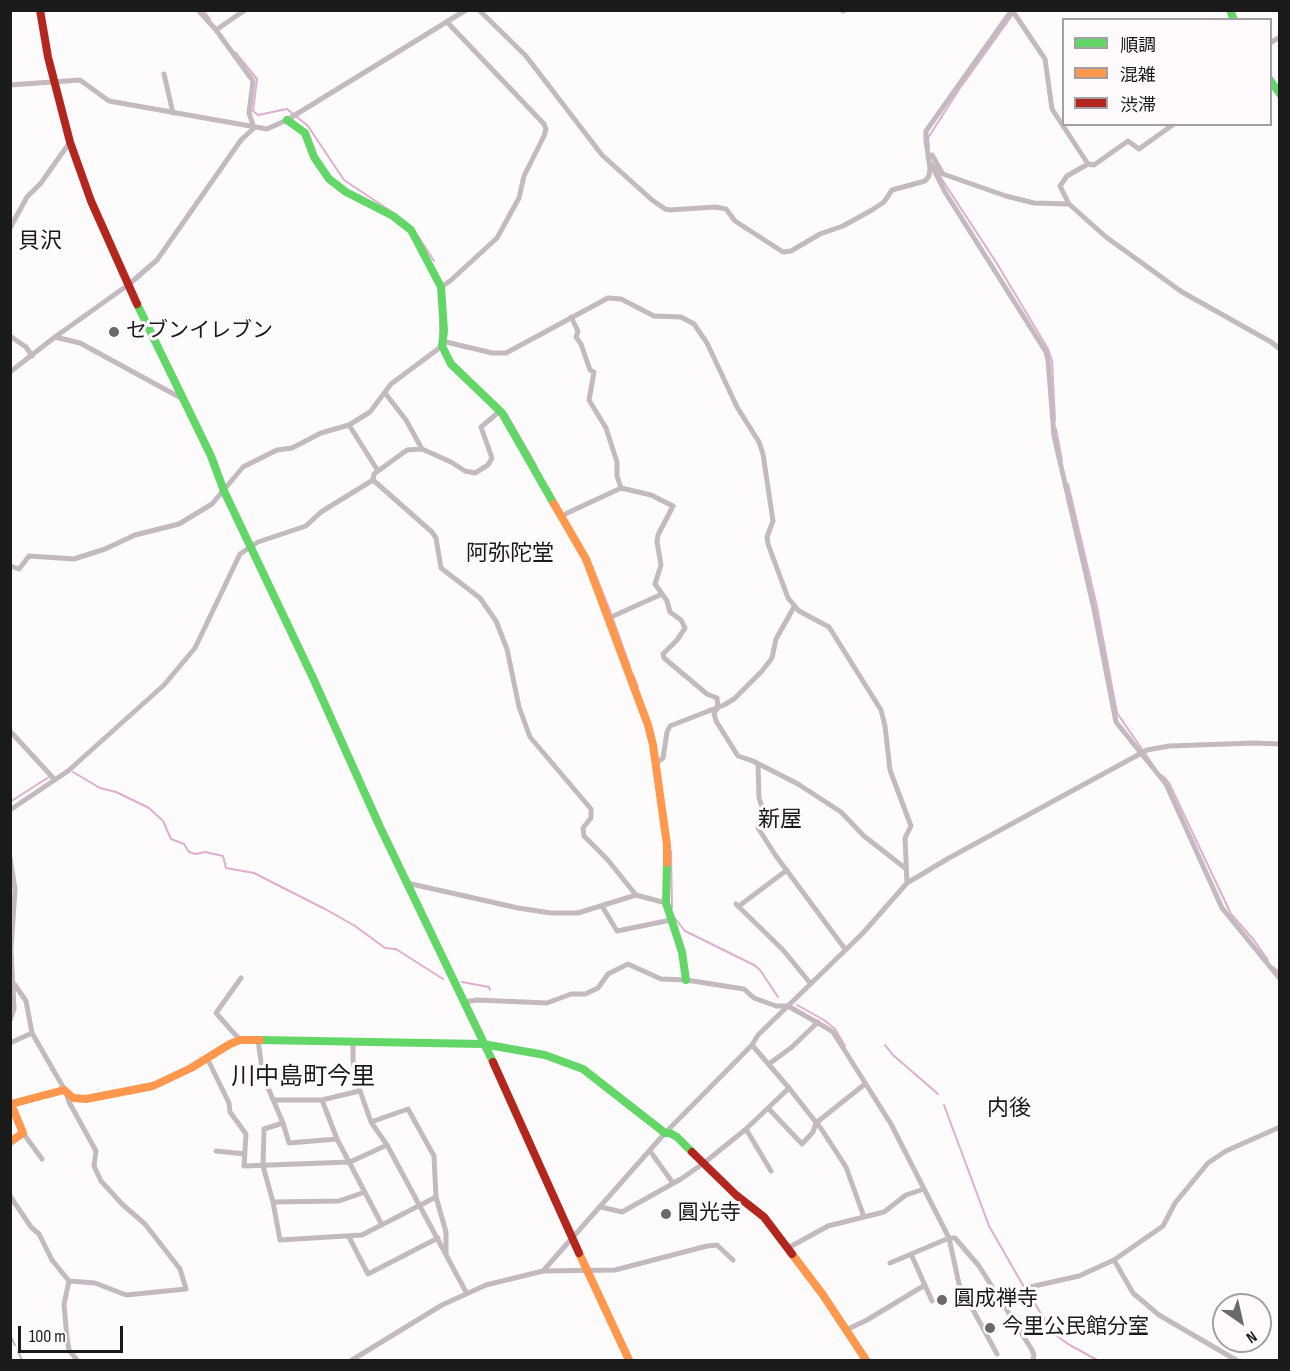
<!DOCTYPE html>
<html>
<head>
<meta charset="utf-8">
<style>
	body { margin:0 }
	#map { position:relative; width:1290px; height:1371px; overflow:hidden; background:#fdfbfc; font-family:"Sofia Sans Condensed","Noto Sans JP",sans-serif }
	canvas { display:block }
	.frame { position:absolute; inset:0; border:12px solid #1b1a1b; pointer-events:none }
	.legend { position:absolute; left:1062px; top:18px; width:210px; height:108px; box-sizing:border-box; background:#fefafd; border:2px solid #a3a0a3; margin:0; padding:8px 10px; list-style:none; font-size:18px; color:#1b1a1b }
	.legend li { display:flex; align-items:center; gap:12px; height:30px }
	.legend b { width:30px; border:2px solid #a3a0a3 }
	.north { position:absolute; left:1212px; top:1293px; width:60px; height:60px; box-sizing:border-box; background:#fefafd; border:2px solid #a3a0a3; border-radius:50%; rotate:146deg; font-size:16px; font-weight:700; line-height:24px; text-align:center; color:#1b1a1b }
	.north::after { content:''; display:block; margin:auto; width:21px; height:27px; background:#6a696a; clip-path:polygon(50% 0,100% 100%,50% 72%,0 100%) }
	.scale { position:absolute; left:18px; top:1326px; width:105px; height:27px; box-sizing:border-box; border:3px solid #1b1a1b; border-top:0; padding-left:8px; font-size:18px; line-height:21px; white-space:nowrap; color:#1b1a1b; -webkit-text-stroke:4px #fefafd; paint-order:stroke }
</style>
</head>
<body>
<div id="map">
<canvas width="1290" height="1371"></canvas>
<div class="frame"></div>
<ul class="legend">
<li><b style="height:8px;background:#63d668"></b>順調</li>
<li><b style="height:8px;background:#ff974d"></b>混雑</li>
<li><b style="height:8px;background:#b3261e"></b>渋滞</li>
</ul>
<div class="north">N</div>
<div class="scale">100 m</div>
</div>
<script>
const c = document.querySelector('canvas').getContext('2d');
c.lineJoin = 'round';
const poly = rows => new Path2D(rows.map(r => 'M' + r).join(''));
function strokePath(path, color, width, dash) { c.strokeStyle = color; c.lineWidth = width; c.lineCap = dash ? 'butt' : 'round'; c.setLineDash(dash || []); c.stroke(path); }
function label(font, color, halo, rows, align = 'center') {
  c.font = font + ' "Sofia Sans Condensed","Noto Sans JP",sans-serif'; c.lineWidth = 6; c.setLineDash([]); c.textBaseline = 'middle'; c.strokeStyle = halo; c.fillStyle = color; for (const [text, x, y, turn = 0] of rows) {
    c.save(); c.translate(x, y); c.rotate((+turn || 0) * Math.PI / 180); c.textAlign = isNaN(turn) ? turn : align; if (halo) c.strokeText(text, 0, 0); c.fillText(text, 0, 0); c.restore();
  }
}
const stream = poly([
	[203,10,210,19],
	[235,52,257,79,253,111,258,115,287,109,308,126,344,180,392,212],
	[929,147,928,138,960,88,1016,10],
	[935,165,941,178,996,262,1048,349,1052,361,1055,420],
	[418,236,434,261],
	[440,321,440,336],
	[506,413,536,465],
	[1056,429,1062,461],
	[1068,484,1097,607,1117,713,1153,765],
	[592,566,611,613],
	[613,619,630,667],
	[633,675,638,687],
	[73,772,100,788,116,792,149,808,163,821,171,839,184,844,189,852,196,854,205,852,223,856,226,868,254,873,325,909,355,926,385,948,396,949,443,979],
	[1163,776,1169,783,1178,802,1231,914,1253,939,1268,960],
	[10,802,49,777],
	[671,851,672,908],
	[674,917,685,931,754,965,760,970,778,997],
	[1273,967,1280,973],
	[462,982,489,987,490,990],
	[797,1005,824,1020,835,1029,845,1046],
	[885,1045,893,1055,938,1094],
	[944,1105,989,1226,1024,1287],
	[1027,1291,1053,1333,1068,1344,1097,1360]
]);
const street = poly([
	[479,10,526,56,602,155,652,200,665,209,670,210,715,207,726,209,735,221,783,252,791,251,820,234,843,226,872,210,884,202,892,190,925,181,929,176,930,168,926,141,926,131,1012,10,1045,59,1052,109,1088,164],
	[843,10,843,11],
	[216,30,245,10],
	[1270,43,1280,37],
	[164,74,173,113],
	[10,85,80,80,109,101,267,129,287,120,466,10],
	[1174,124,1139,149,1128,141,1094,165,1088,164,1067,176,1060,186,1069,204,1106,237,1182,292,1271,342,1280,349],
	[928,157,932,155,943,174,1006,196,1034,203,1069,204],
	[931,164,945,192,1046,352,1048,360,1054,436,1094,609,1116,722,1166,784,1222,908,1280,979],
	[10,228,27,197,41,183,70,142],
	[441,287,450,281,497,238,519,198,524,176,544,136,546,129,544,124,447,22],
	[571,317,578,331,576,337,581,344,590,370,594,372,589,400,606,428,617,462,617,476,621,488],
	[10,336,26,347,32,356],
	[55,337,80,343,181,398],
	[442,341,492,353,506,353,608,298,621,299,654,316,681,317,694,324,707,343,737,407,759,442,763,454,773,521,767,537,768,544,788,598,799,611,829,627,881,710,885,726,890,770,911,826,905,838,907,883],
	[10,372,55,337,128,285,157,260,241,140,254,128,249,113,253,81,216,30,198,10],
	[422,449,451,462,465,471,475,473,488,465,492,458,481,427,500,411],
	[378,471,407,450,422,449,406,420,385,393],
	[373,480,432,532,436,538,441,568,480,598,496,621,507,649,519,707,530,737,591,809,591,818,583,828,584,836,607,859,636,895],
	[561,516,621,488,651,495,673,506,658,535,657,542,661,565,655,584,667,601,670,612,681,620,685,628,677,640,663,654,664,658,707,694,717,698,718,707,714,713,716,721,738,756,753,761,798,784,841,812,864,836,905,868],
	[10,566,19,569,29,556,74,559,105,549,135,535,179,524,212,504,243,467,277,450,292,448,321,433,349,425,370,412,391,384,442,346],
	[609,618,662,594],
	[10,731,55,780],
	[655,764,663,758,667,732,670,726,724,705,734,699,762,671,772,658,776,639,794,607],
	[758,765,759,798,762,807,758,828,776,856,845,949],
	[10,810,68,771,164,685,195,648,240,554,258,542,306,526,321,512,373,480,374,474,378,471,349,425],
	[10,858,15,889,11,950,14,1009,10,1020],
	[407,883,518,908,551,913,578,913,636,895,666,903],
	[736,904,783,950,811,984],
	[602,906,617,931,671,920],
	[739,906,787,870],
	[15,985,26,1001,32,1033],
	[464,1002,477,1000,547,1003,571,994,585,994,598,988,608,974,628,964,661,979,686,980,744,989,754,998,776,1006,788,1006,825,1027,833,1032,891,1124,949,1238,955,1238,979,1266,1032,1350,1034,1355,1033,1360],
	[240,1040,216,1013,241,978],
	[258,1040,263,1076,283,1123,264,1129,263,1166,273,1202,280,1240,362,1235,436,1197],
	[353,1041,353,1061,358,1085,371,1122,387,1145,466,1292],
	[10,1043,32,1033,66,1092,69,1102,96,1151,94,1166,101,1181,122,1204,145,1224,180,1269,186,1289,126,1295,95,1283,69,1281],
	[752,1045,789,1088,822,1130,846,1167,864,1217],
	[207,1058,229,1103,230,1112,246,1134,244,1166,350,1162,387,1145],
	[769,1064,792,1047,818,1022],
	[273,1100,322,1100,337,1139,382,1225],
	[322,1100,359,1091],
	[768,1108,802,1144,813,1132,816,1123,865,1084],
	[371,1122,408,1109,434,1156,436,1197,446,1232,446,1253],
	[283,1123,289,1143,337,1139],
	[746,1129,771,1171],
	[23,1133,42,1159],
	[216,1151,245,1154],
	[650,1151,673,1183],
	[10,1196,31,1227,39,1234,52,1260,69,1281],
	[273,1202,339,1201,365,1192],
	[601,1207,622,1212,681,1179,704,1163,746,1129,789,1088],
	[349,1237,368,1274,438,1238],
	[788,1248,828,1226,884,1212,906,1195,924,1189],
	[911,1254,932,1301],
	[1114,1260,1133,1293,1159,1315,1236,1360],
	[890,1263,949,1238,959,1284,997,1354],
	[543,1271,665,1133,752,1045,758,1035,863,933,907,883,949,858,1147,750,1169,746,1255,743,1280,744],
	[69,1281,64,1304,67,1338,69,1350,77,1360],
	[1000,1298,1030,1287,1079,1276,1114,1260,1163,1226,1175,1203,1208,1163,1226,1151,1280,1127],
	[846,1330,867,1320,925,1285],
	[352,1360,442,1305,486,1285,543,1271,615,1270,707,1246,717,1245,733,1260]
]);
const fast = poly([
	[1230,10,1234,20],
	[1270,80,1280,94],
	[287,120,305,133,314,157,329,179,346,192,393,216,411,230,441,287,444,331,442,346,451,364,502,413,554,504],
	[137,304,211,456,224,491,313,678,380,827,493,1062],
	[667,863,666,903,682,952,686,980],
	[260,1040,483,1044,545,1055,583,1069,665,1133,670,1133,677,1137,692,1152]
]);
const slow = poly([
	[554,504,586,559,648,725,653,745,667,845,667,863],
	[10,1142,23,1133,11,1104,64,1090,73,1098,86,1099,153,1086,191,1068,230,1044,240,1040,260,1040],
	[579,1253,629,1360],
	[792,1254,823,1295,866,1360]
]);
const jam = poly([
	[40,10,48,57,70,142,91,201,137,304],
	[493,1062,579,1253],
	[692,1152,736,1195,764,1217,792,1254]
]);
const rail = poly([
	[10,1335,22,1360]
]);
const markers = [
	[114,332,6,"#6a696a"],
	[666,1214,6,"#6a696a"],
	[942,1300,6,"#6a696a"],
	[990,1328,6,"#6a696a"]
];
const poiNames = [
	["セブンイレブン",126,332],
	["圓光寺",678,1214],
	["圓成禅寺",954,1300],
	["今里公民館分室",1002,1328]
];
const neighbourhoodNames = [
	["貝沢",40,242],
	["阿弥陀堂",510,554],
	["新屋",780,820],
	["内後",1009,1109]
];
const quarterNames = [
	["川中島町今里",303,1078]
];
strokePath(stream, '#dfaecf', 2);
strokePath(street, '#c3bac0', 5);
strokePath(fast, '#63d668', 8);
strokePath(slow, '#ff974d', 8);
strokePath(jam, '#b3261e', 8);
strokePath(rail, '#bfbabd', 2, [12, 6]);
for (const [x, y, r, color] of markers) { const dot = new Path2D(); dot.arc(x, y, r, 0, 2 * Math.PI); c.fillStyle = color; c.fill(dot); strokePath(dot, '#fefafd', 2); }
label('21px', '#1b1a1b', '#fefafd', poiNames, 'left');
label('22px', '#1b1a1b', '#fefafd', neighbourhoodNames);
label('24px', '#1b1a1b', '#fefafd', quarterNames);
</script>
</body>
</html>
